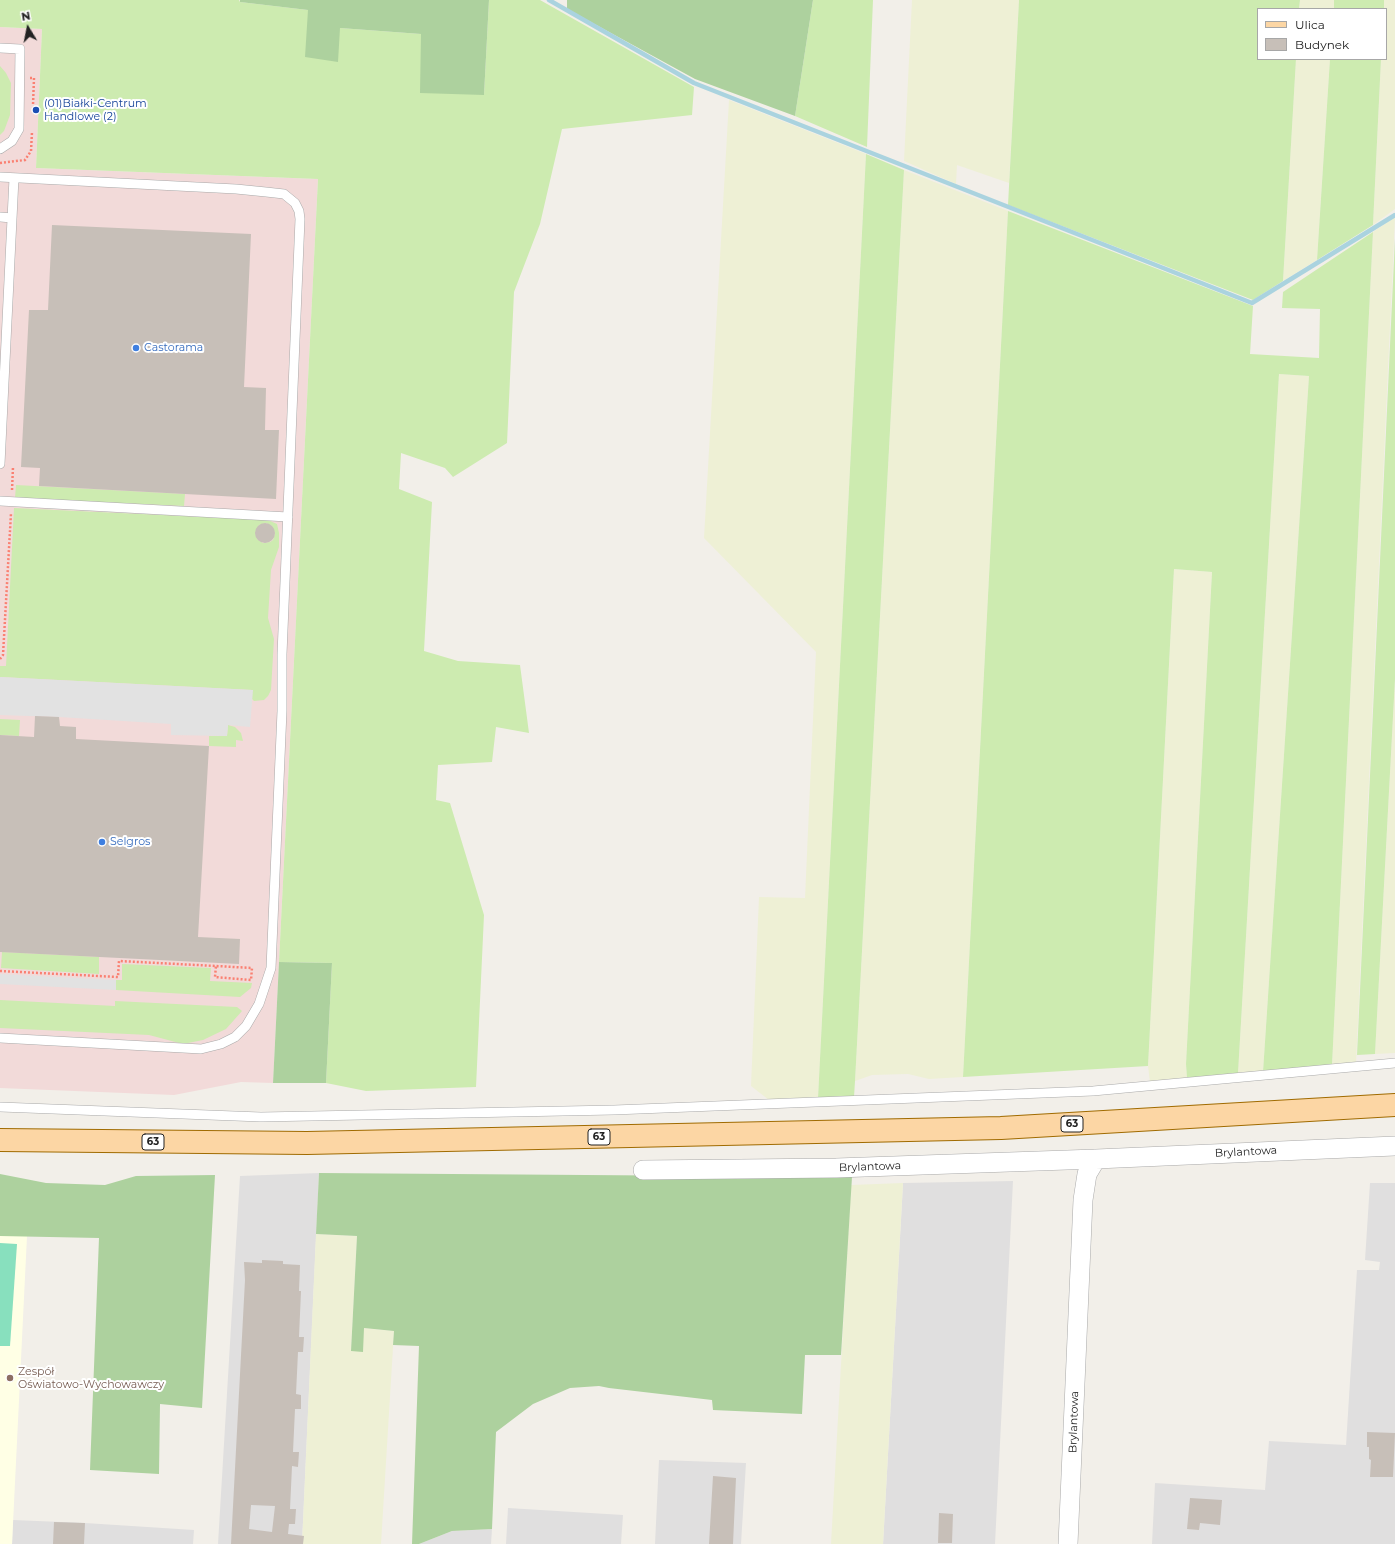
<!DOCTYPE html>
<html>
<head>
<meta charset="utf-8">
<style>
	body { margin:0 }
	#map { position:relative; width:1395px; height:1544px; overflow:hidden; background:#f2efe9; font-family:Montserrat,sans-serif }
	canvas { display:block }
	.legend { position:absolute; left:1257px; top:8px; width:130px; height:52px; box-sizing:border-box; background:#fff; border:1px solid #a7a7a7; margin:0; padding:5px 7px; list-style:none; font-size:12px; color:#222 }
	.legend li { display:flex; align-items:center; gap:8px; height:20px }
	.legend b { width:20px; border:1px solid #a7a7a7 }
	.north { position:absolute; left:8px; top:8px; width:40px; height:40px; -webkit-text-stroke:3px #fff; paint-order:stroke; rotate:350deg; font-size:11px; font-weight:700; line-height:16px; text-align:center; color:#222 }
	.north::after { content:''; display:block; margin:auto; width:14px; height:18px; background:#222; clip-path:polygon(50% 0,100% 100%,50% 72%,0 100%) }
</style>
</head>
<body>
<div id="map">
<canvas width="1395" height="1544"></canvas>
<ul class="legend">
<li><b style="height:5px;background:#fcd6a4"></b>Ulica</li>
<li><b style="height:11px;background:#c7bfb8"></b>Budynek</li>
</ul>
<div class="north">N</div>
</div>
<script>
const c = document.querySelector('canvas').getContext('2d');
c.lineJoin = 'round';
function paint(path, color) { c.fillStyle = color; c.fill(path, 'evenodd'); }
const poly = rows => new Path2D(rows.map(r => 'M' + r).join(''));
function strokePath(path, color, width, dash) { c.strokeStyle = color; c.lineWidth = width; c.lineCap = dash ? 'butt' : 'round'; c.setLineDash(dash || []); c.stroke(path); }
function label(font, color, halo, rows, align = 'center') {
  c.font = font + ' Montserrat,sans-serif'; c.lineWidth = 4; c.setLineDash([]); c.textBaseline = 'middle'; c.strokeStyle = halo; c.fillStyle = color; for (const [text, x, y, turn = 0] of rows) {
    c.save(); c.translate(x, y); c.rotate((+turn || 0) * Math.PI / 180); c.textAlign = isNaN(turn) ? turn : align; if (halo) c.strokeText(text, 0, 0); c.fillText(text, 0, 0); c.restore();
  }
}
const residential = poly([
	[319,1173,302,1544,218,1544,240,1176],
	[1013,1181,995,1544,883,1544,903,1183],
	[1370,1183,1395,1183,1395,1544,1152,1544,1155,1483,1265,1490,1269,1441,1346,1445,1357,1270,1379,1270,1380,1262,1365,1260],
	[659,1460,746,1463,741,1544,655,1544],
	[508,1508,623,1515,621,1544,506,1544],
	[13,1520,85,1523,194,1530,193,1544,12,1544],
	[492,1529,491,1544,419,1544,452,1531]
]);
const commercial = poly([
	[0,27,42,29,36,168,318,179,273,1083,241,1082,174,1095,0,1088]
]);
const education = poly([
	[0,1236,27,1236,12,1544,0,1544]
]);
const farmland = poly([
	[912,0,1019,0,1009,183,957,165,956,184,904,161],
	[1300,0,1334,0,1334,9,1299,9],
	[1384,0,1395,0,1395,209,1373,225,1381,59,1386,59,1386,9,1384,9],
	[1296,59,1330,59,1317,260,1283,281],
	[729,100,866,154,818,1098,769,1100,751,1086,759,897,805,898,816,652,704,538],
	[904,170,1008,211,963,1077,929,1079,908,1074,872,1075,855,1081],
	[1395,217,1356,1063,1332,1065,1373,232],
	[1279,374,1309,376,1263,1072,1238,1073],
	[1174,569,1212,572,1186,1064,1187,1078,1150,1082,1148,1066],
	[1395,679,1395,1053,1375,1054],
	[903,1183,883,1544,831,1544,851,1185],
	[316,1234,357,1236,351,1351,364,1328,394,1331,381,1544,302,1544]
]);
const grass = poly([
	[0,0,239,0,240,2,308,10,340,28,421,34,484,95,489,0,540,0,694,87,692,115,562,129,540,224,514,292,507,443,453,477,445,468,401,453,399,489,432,502,424,651,458,661,520,665,529,733,496,727,492,762,438,765,436,800,450,803,484,915,476,1087,366,1091,326,1083,332,963,279,962,318,179,36,168,42,29,0,27],
	[813,0,873,0,867,147,795,116],
	[1019,0,1300,0,1299,9,1258,9,1258,59,1296,59,1283,281,1253,300,1008,205],
	[1334,0,1384,0,1384,9,1334,9],
	[1330,59,1381,59,1373,225,1317,260],
	[0,66,6,73,11,83,10,115,4,131,0,135],
	[866,154,904,170,855,1081,854,1097,818,1098],
	[1008,211,1253,306,1250,354,1319,358,1320,309,1282,308,1283,292,1373,232,1332,1065,1263,1072,1309,376,1279,374,1238,1073,1187,1078,1186,1064,1212,572,1174,569,1148,1066,963,1077],
	[1395,238,1395,679,1375,1054,1357,1055],
	[16,485,185,494,184,506,15,498],
	[14,508,268,520,277,524,279,533,279,547,271,570,268,618,274,639,271,690,268,696,264,700,254,701,252,699,252,690,0,677,0,666,6,666],
	[266,523,272,526,275,533,273,540,270,542,263,543,257,539,256,532,259,525],
	[0,719,20,720,19,736,0,735],
	[228,725,235,727,241,733,243,741,236,740,236,747,209,746,209,736,227,736],
	[2,952,99,957,99,974,1,968],
	[122,964,211,968,210,981,252,983,251,988,240,997,116,990,116,980,122,980],
	[0,1000,115,1006,115,1001,237,1007,242,1011,226,1029,203,1040,183,1044,149,1035,0,1028]
]);
const forest = poly([
	[240,0,489,0,484,95,420,93,421,34,340,28,338,62,305,57,308,10,240,2],
	[567,0,813,0,795,116,695,79,567,9],
	[279,962,332,963,326,1083,273,1083],
	[319,1173,852,1177,841,1355,805,1355,802,1414,713,1410,712,1400,609,1388,599,1386,570,1388,533,1404,496,1432,492,1529,452,1531,419,1544,412,1544,419,1346,393,1345,394,1331,364,1328,363,1352,351,1351,357,1236,316,1234],
	[0,1174,46,1183,105,1185,136,1176,215,1175,202,1408,160,1404,159,1474,90,1470,99,1238,0,1236]
]);
const pitch = poly([
	[0,1243,17,1244,10,1346,0,1346]
]);
const parking = poly([
	[0,677,253,690,250,727,228,725,227,736,171,735,171,724,59,717,0,715],
	[0,974,116,980,116,990,0,984]
]);
const stream = poly([
	[549,0,694,83,1252,303,1395,215]
]);
const building = poly([
	[52,225,251,234,244,387,266,388,265,430,279,430,276,499,39,486,40,468,21,467,29,310,48,310],
	'255 533a10 10 0 1 1 20 0a10 10 0 1 1-20 0Z',
	[35,716,59,717,60,726,76,727,76,739,209,746,198,937,240,939,239,964,0,952,0,735,34,737],
	[262,1260,283,1261,283,1264,300,1265,299,1291,301,1291,299,1337,304,1337,303,1352,298,1352,296,1394,301,1395,301,1409,295,1409,293,1452,299,1452,298,1467,292,1466,290,1509,296,1509,295,1524,289,1524,288,1534,304,1536,303,1544,231,1544,245,1280,244,1262,262,1263],
	[251,1505,275,1506,272,1532,249,1529],
	[1367,1432,1395,1433,1393,1477,1370,1477,1371,1460,1369,1459,1369,1447,1367,1447],
	[713,1476,736,1478,733,1544,709,1544],
	[1190,1498,1222,1500,1220,1525,1200,1523,1199,1530,1187,1529],
	[939,1513,953,1514,952,1543,938,1543],
	[54,1522,85,1523,84,1544,53,1544]
]);
const path = poly([
	[30,78,34,78,33,105],
	[0,163,25,160,31,151,32,132],
	[12,490,13,467],
	[0,659,3,655,11,513],
	[0,971,118,977,119,961,216,966,215,977,251,980,252,968,216,966]
]);
const service = poly([
	[0,48,20,49,19,129,12,141,0,149],
	[0,177,236,189,266,192,284,194,295,203,299,211,300,219,282,654,282,711,271,968,259,1004,246,1026,235,1037,221,1044,201,1049,0,1038],
	[0,217,12,218],
	[0,464,14,178],
	[0,501,288,517],
	[0,1107,261,1117,614,1110,1093,1091,1395,1063]
]);
const minor = poly([
	[643,1170,836,1168,1096,1159],
	[1068,1544,1083,1200,1087,1174,1096,1159,1395,1146]
]);
const primary = poly([
	[0,1140,307,1143,1001,1128,1395,1105]
]);
const markers = [
	[36,110,4,"#1a4fb4"],
	[136,348,4,"#3f7fe0"],
	[102,842,4,"#3f7fe0"],
	[10,1378,4,"#8d6e63"]
];
const shields = [
	[1072,1124,22],
	[599,1137,22],
	[153,1142,22]
];
const shieldNames = [
	["63",1072,1124],
	["63",599,1137],
	["63",153,1142]
];
const transitNames = [
	["(01)Białki-Centrum",44,104],
	["Handlowe (2)",44,117]
];
const shopNames = [
	["Castorama",144,348],
	["Selgros",110,842]
];
const streetNames = [
	["Brylantowa",1246,1152,-3],
	["Brylantowa",870,1167,-2],
	["Brylantowa",1074,1422,-88]
];
const educationNames = [
	["Zespół",18,1372],
	["Oświatowo-Wychowawczy",18,1385]
];
paint(residential, '#e0dfdf');
paint(commercial, '#f2dad9');
paint(education, '#ffffe5');
paint(farmland, '#eef0d5');
paint(grass, '#cdebb0');
paint(forest, '#add19e');
paint(pitch, '#88e0be');
paint(parking, '#e2e2e2');
strokePath(stream, '#aad3df', 4.5);
paint(building, '#c7bfb8');
strokePath(service, '#a9a9a9', 10);
strokePath(minor, '#a9a9a9', 20);
strokePath(primary, '#a06b00', 24);
strokePath(path, '#fa8072', 2.5, [2, 2]);
strokePath(service, '#fff', 9);
strokePath(minor, '#fff', 19);
strokePath(primary, '#fcd6a4', 22);
for (const [x, y, r, color] of markers) { const dot = new Path2D(); dot.arc(x, y, r, 0, 2 * Math.PI); c.fillStyle = color; c.fill(dot); strokePath(dot, '#fff', 1.5); }
for (const [x, y, w] of shields) { const box = new Path2D(); box.roundRect(x - w / 2, y - 8, w, 16, 3); c.fillStyle = '#fff'; c.fill(box); strokePath(box, '#222', 1); }
label('bold 10px', '#222', null, shieldNames);
label('11px', '#164399', '#fff', transitNames, 'left');
label('11px', '#366cbe', '#fff', shopNames, 'left');
label('11px', '#222', '#fff', streetNames);
label('11px', '#785e54', '#fff', educationNames, 'left');
</script>
</body>
</html>
